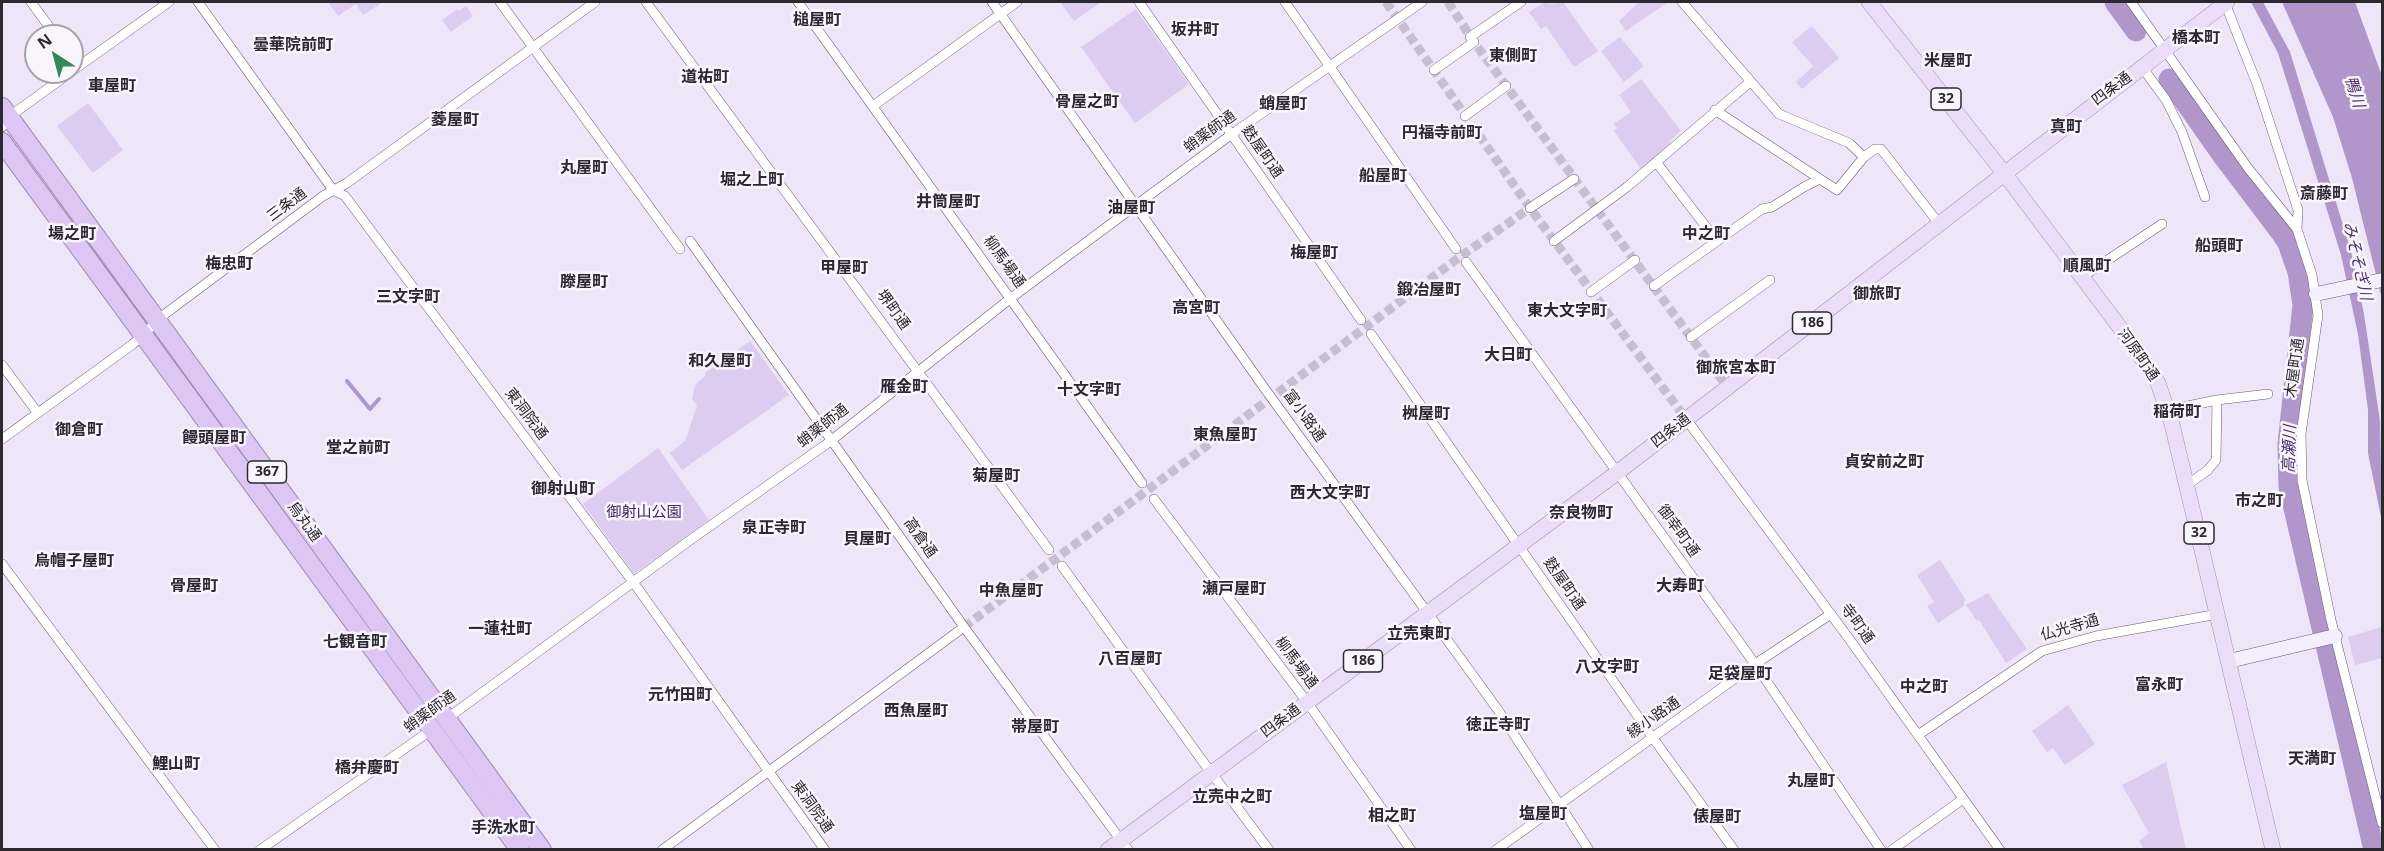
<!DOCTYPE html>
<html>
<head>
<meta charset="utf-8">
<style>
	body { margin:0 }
	#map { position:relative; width:2384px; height:851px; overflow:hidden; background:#eee5f9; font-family:"Open Sans",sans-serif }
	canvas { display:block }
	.frame { position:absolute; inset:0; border:3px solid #2c2830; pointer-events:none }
	.north { position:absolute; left:24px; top:24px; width:60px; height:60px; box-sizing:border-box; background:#f9f5fd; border:2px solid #a7a3ab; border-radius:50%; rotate:324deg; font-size:16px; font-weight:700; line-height:24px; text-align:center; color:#2c2830 }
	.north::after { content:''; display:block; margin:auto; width:21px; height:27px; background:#33895c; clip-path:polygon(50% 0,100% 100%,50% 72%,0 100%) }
</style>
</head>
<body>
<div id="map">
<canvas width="2384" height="851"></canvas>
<div class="frame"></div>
<div class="north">N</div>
</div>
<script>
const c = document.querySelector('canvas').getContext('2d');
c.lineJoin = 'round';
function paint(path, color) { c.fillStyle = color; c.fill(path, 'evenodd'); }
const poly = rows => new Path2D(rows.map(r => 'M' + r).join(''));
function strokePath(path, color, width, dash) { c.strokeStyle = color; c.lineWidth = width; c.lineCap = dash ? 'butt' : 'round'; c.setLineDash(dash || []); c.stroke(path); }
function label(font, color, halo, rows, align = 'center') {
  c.font = font + ' "Open Sans","Noto Sans JP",sans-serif'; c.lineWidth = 5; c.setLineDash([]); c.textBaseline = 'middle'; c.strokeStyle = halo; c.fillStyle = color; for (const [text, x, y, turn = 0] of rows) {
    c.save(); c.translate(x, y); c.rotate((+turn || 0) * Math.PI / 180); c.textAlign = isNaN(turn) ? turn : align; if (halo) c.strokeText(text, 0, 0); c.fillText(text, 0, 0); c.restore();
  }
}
const green = poly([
	[328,2,383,2,363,15,356,4,338,16],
	[1060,2,1101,2,1074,21],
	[1545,2,1551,4,1563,2,1598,51,1574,67,1546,26,1541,29,1529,12],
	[1639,2,1668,2,1626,31,1619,21],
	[466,6,473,16,451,32,442,20,457,9,459,11],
	[1136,9,1189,84,1135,123,1081,47],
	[1812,26,1839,58,1802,89,1796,82,1813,66,1792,42],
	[1620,37,1644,66,1624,82,1601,51],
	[1641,79,1681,131,1669,142,1671,145,1641,169,1614,131,1617,128,1614,124,1631,112,1619,95],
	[88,103,123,150,93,173,57,126],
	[750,341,789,395,682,470,670,453,685,441,689,430,697,405,692,399,695,385,705,376,705,373],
	[658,448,709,520,634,574,583,504],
	[1940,560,1966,600,1963,602,1965,605,1938,623,1927,606,1934,602,1917,575],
	[1988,593,2027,649,2006,663,1979,620,1977,621,1966,605],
	[2382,627,2382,658,2355,665,2348,637],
	[2068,705,2095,744,2065,765,2053,748,2047,752,2032,731],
	[2166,762,2186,849,2144,849,2139,841,2149,833,2122,785]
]);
const water = poly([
	[2251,2,2263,2,2290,52,2351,251,2364,314,2380,421,2382,522,2368,453,2368,410,2358,334,2341,255,2278,53],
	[2282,2,2355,2,2382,76,2382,299,2352,178,2333,117]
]);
const stream = poly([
	[347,381,370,409,379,399]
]);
const river = poly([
	[2115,2,2136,31],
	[2169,79,2223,156,2282,234,2288,243,2298,272,2303,305,2288,444,2289,487,2374,850]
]);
const streetTunnel = poly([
	[1386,2,1530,208,1686,419],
	[1448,2,1474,42,1728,388],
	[964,627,1461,256,1530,208]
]);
const street = poly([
	[31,2,56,36],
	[198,2,333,190,345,196,636,586,825,850],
	[500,2,680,249],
	[646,2,1049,550],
	[798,2,1142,483],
	[992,2,1265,389,1498,710,1589,850],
	[1139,2,1361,320],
	[1285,2,1456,249],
	[1682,2,1779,114,1849,143,1864,157,1875,149,1881,149,1940,225],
	[2131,2,2248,168,2297,229,2312,275,2318,315,2301,434,2302,480,2331,620,2382,823],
	[2225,3,2257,84,2298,210,2297,229],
	[1470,37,1521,2],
	[2142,67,2166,100,2182,132,2205,197],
	[1434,70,1474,42],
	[72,71,169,2],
	[873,106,1017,2],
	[1715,110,1820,179],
	[1465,116,1506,86],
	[2,127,17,111,71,72],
	[1656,162,1717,241],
	[1530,208,1574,179],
	[690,241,964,627,1128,850],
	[1554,241,1627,187,1750,82],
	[1466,262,1755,664,1881,850],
	[2082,277,2162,224],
	[1654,286,1762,209,1772,207,1804,187,1820,179,1837,190,1864,157],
	[1591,292,1635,260],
	[1371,334,1653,738,1734,850],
	[1691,337,1770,280],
	[2,365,37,412],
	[2168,410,2217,400],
	[1686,419,1850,640,2000,850],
	[2,439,133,344,165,314,323,196,347,183,595,2],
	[2187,485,2208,470,2216,460,2217,400,2268,394],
	[1154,499,1307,702,1411,850],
	[2,564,215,850],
	[1062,566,1201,759,1269,850],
	[445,720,693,538,828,443,1011,298,1232,134,1422,2],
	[1918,735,2042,651,2096,636,2218,614],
	[260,850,434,728],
	[662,850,964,627],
	[1496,850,1755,664,1831,614],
	[1892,850,1963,799]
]);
const secondary = poly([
	[2316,294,2382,280],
	[2229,661,2335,636]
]);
const primary = poly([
	[1869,2,2004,173,2136,349,2158,383,2172,424,2273,850],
	[1108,850,1618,472,2227,2]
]);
const highway = poly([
	[2,107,542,850],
	[2,142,520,850]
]);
const shields = [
	[1946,99,30],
	[1812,323,39],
	[267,472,39],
	[2199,533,30],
	[1363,661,39]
];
const shieldNames = [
	["32",1946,99],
	["186",1812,323],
	["367",267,472],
	["32",2199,533],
	["186",1363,661]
];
const streetNames = [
	["四条通",2112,89,-37],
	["蛸薬師通",1210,132,-36],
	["麩屋町通",1262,152,55],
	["三条通",287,205,-37],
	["柳馬場通",1004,262,54],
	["堺町通",893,310,54],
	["河原町通",2138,355,55],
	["木屋町通",2295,368,-82],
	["東洞院通",526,414,53],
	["富小路通",1304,416,54],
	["蛸薬師通",823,426,-38],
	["四条通",1671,431,-38],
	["烏丸通",304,522,54],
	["御幸町通",1678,531,54],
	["高倉通",920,538,55],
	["麩屋町通",1564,584,55],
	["寺町通",1857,624,54],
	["仏光寺通",2070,628,-16],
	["柳馬場通",1296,663,53],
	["蛸薬師通",430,712,-36],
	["綾小路通",1654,718,-35],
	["四条通",1281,721,-37],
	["東洞院通",812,807,54]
];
const parkNames = [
	["御射山公園",644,513]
];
const neighbourhoodNames = [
	["槌屋町",817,20],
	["坂井町",1195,30],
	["橋本町",2196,38],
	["曇華院前町",293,45],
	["東側町",1513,56],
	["米屋町",1948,61],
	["道祐町",705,77],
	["車屋町",112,86],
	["骨屋之町",1087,102],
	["蛸屋町",1283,104],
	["菱屋町",455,120],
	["真町",2066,127],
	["円福寺前町",1442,133],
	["丸屋町",584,168],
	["船屋町",1383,176],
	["堀之上町",752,180],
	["斎藤町",2324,194],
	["井筒屋町",948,202],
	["油屋町",1131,208],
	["場之町",72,234],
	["中之町",1706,234],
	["船頭町",2219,246],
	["梅屋町",1314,253],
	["梅忠町",229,264],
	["順風町",2087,266],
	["甲屋町",844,268],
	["滕屋町",584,282],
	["鍛冶屋町",1429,290],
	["御旅町",1877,294],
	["三文字町",408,297],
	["高宮町",1196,308],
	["東大文字町",1567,311],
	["大日町",1508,355],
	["和久屋町",720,361],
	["御旅宮本町",1736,368],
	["雁金町",904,387],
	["十文字町",1089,390],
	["稲荷町",2177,412],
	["桝屋町",1426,414],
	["御倉町",79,430],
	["東魚屋町",1225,435],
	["饅頭屋町",214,438],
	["堂之前町",358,448],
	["貞安前之町",1884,462],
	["菊屋町",996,476],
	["御射山町",563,489],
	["西大文字町",1330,493],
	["市之町",2259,501],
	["奈良物町",1581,513],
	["泉正寺町",774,528],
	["貝屋町",867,539],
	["烏帽子屋町",74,561],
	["骨屋町",194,586],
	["大寿町",1680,586],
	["瀬戸屋町",1234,589],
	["中魚屋町",1011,591],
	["一蓮社町",500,629],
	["立売東町",1419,634],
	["七観音町",355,642],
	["八百屋町",1130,659],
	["八文字町",1607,667],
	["足袋屋町",1740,674],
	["富永町",2159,685],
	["中之町",1924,687],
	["元竹田町",680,695],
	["西魚屋町",916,711],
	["徳正寺町",1498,725],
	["帯屋町",1035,727],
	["天満町",2312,759],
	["鯉山町",176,764],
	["橋弁慶町",367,768],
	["丸屋町",1811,781],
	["立売中之町",1232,797],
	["塩屋町",1543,814],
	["相之町",1392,816],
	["俵屋町",1717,817],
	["手洗水町",503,828]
];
const waterNames = [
	["鴨川",2354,92,73],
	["みそそぎ川",2357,261,77],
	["高瀬川",2290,449,-88]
];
paint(green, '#ddcbf0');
paint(water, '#b096ca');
strokePath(stream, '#b096ca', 4);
strokePath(river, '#b096ca', 21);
strokePath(streetTunnel, '#c7bfd1', 9, [9, 4.5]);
strokePath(street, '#675e6f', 10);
strokePath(secondary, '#675e6f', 15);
strokePath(primary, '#9f8faf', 16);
strokePath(highway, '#9f8faf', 20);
strokePath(street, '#fff', 9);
strokePath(secondary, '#f5eefc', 14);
strokePath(primary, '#ebddf8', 15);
strokePath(highway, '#ddc6f4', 18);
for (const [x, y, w] of shields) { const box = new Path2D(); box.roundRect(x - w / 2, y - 11, w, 22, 4.5); c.fillStyle = '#f9f5fd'; c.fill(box); strokePath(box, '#2c2830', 1.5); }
label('bold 14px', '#2c2830', null, shieldNames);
label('15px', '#2c2830', '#f9f5fd', streetNames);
label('15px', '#462261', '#f9f5fd', parkNames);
label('bold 16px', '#2d2634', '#f9f5fd', neighbourhoodNames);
label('italic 16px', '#512e6e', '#f9f5fd', waterNames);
</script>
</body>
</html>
